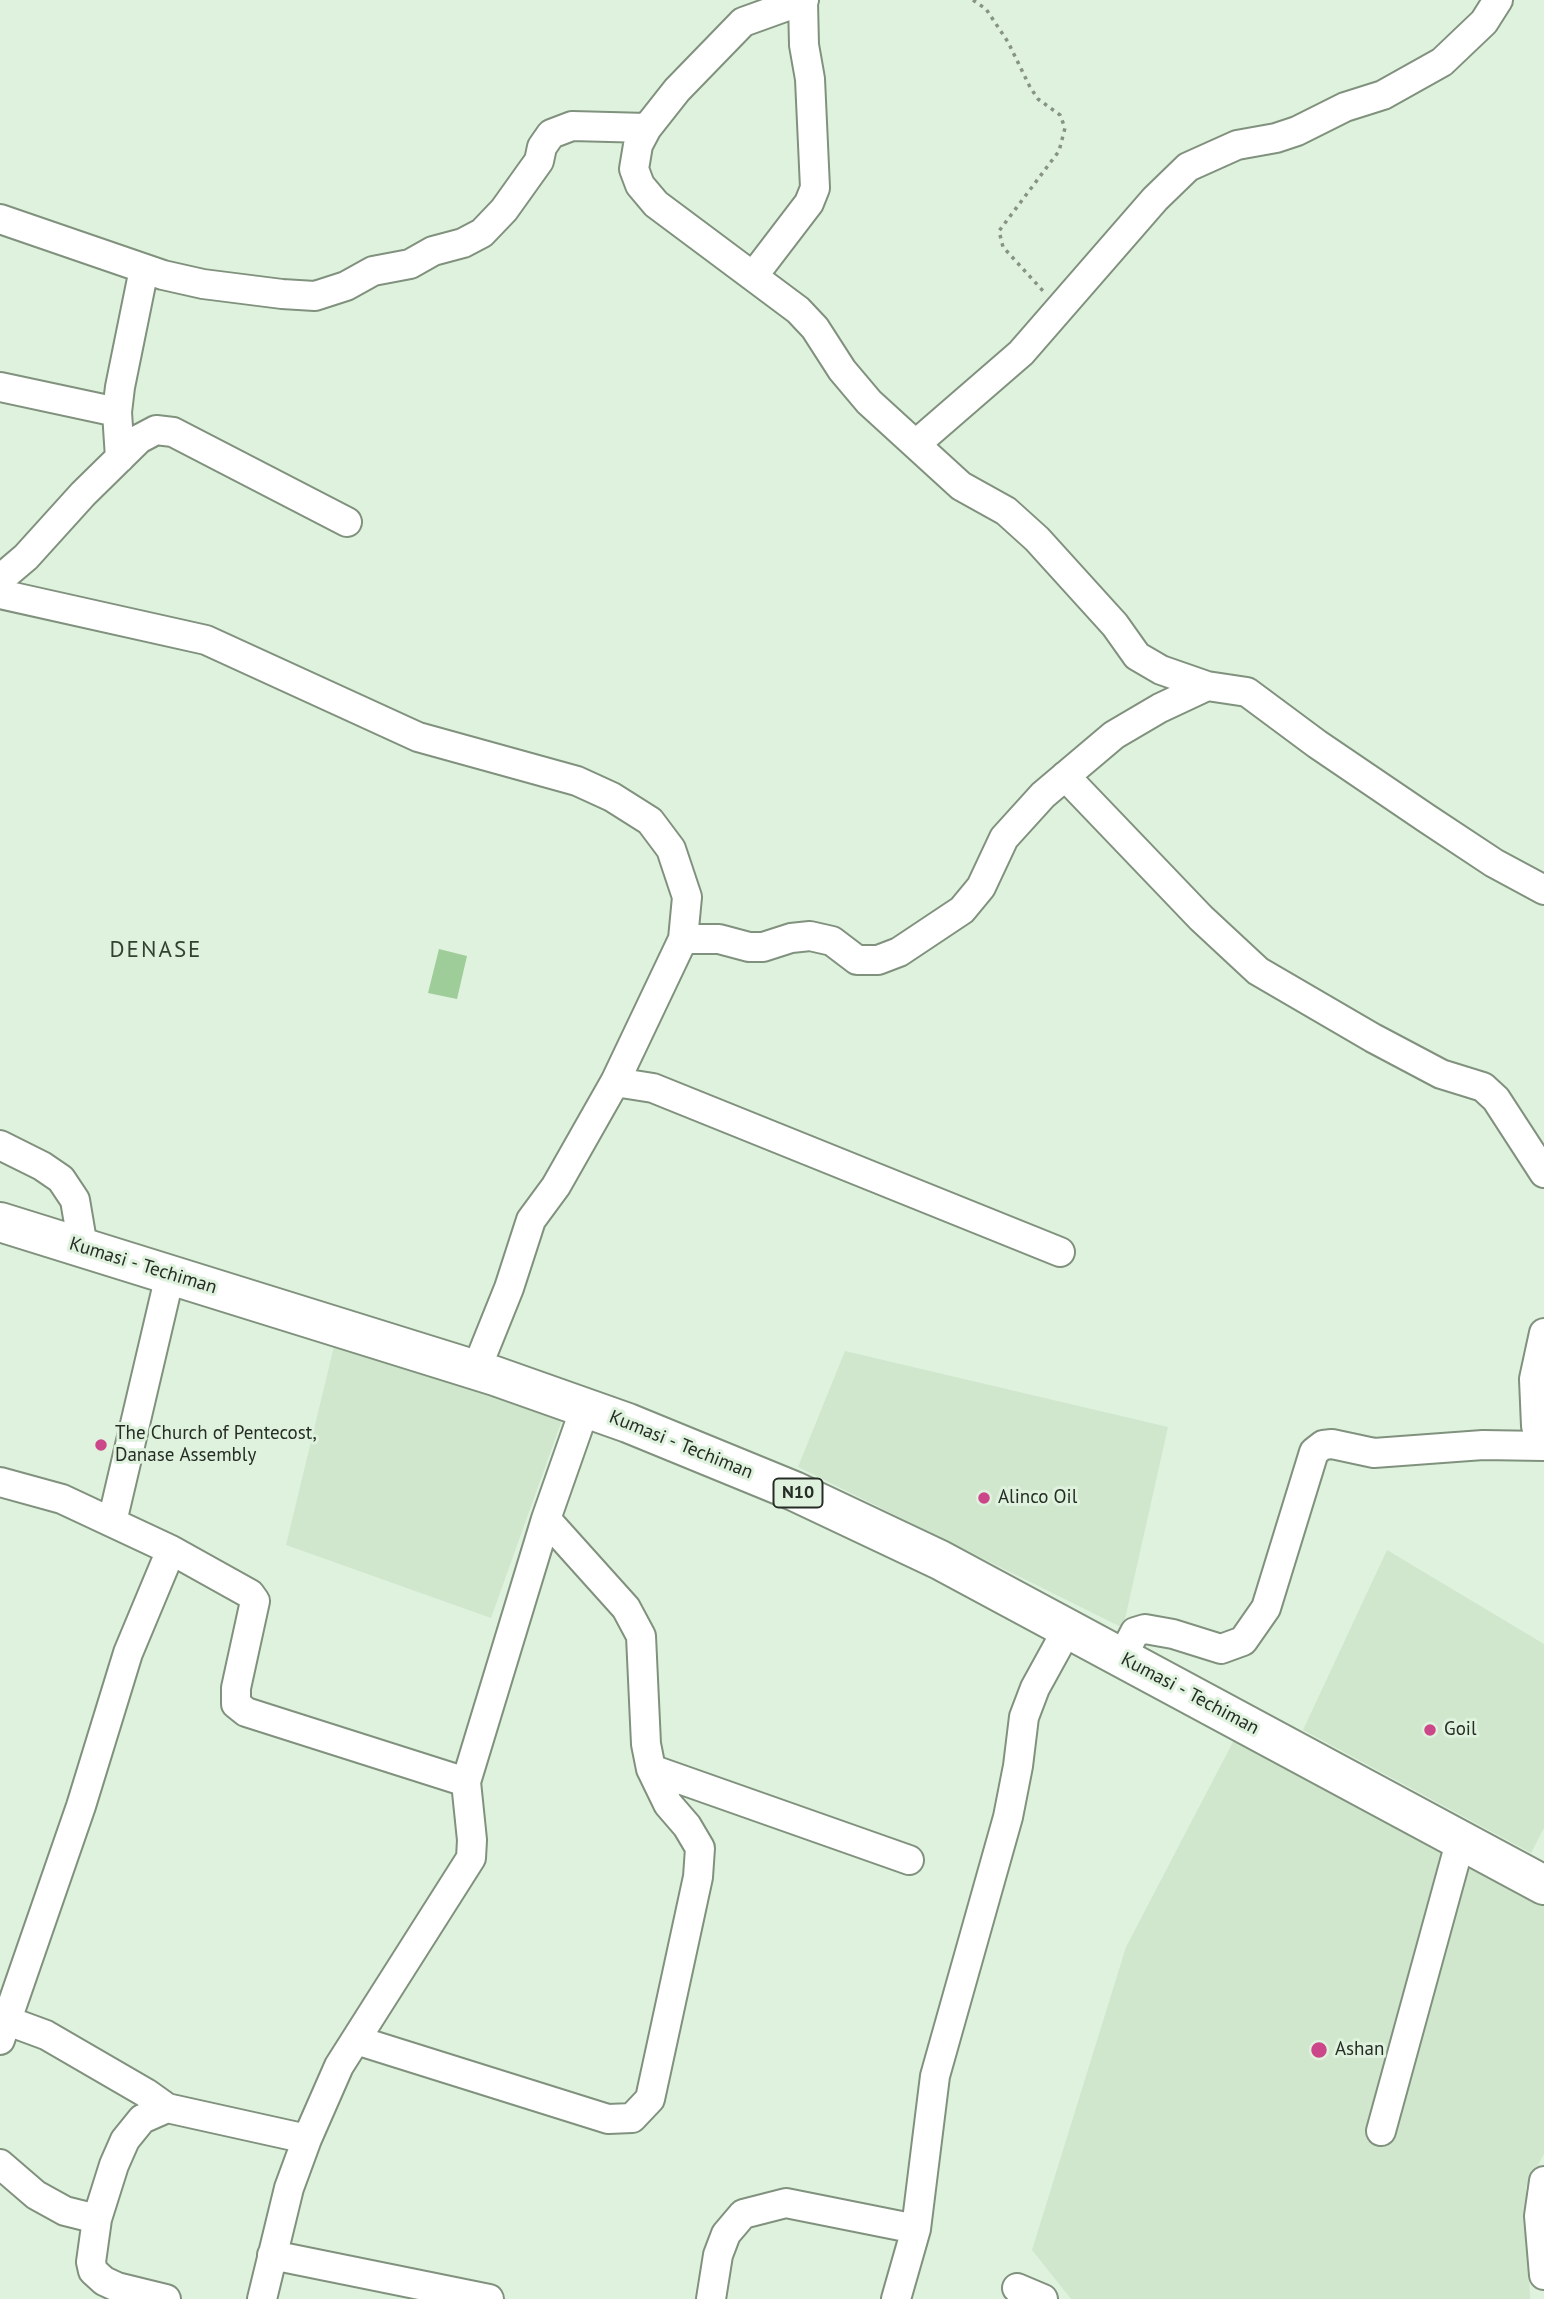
<!DOCTYPE html>
<html>
<head>
<meta charset="utf-8">
<style>
	body { margin:0 }
	canvas { display:block; background:#dff2dd }
</style>
</head>
<body>
<canvas width="1544" height="2299"></canvas>
<script>
const c = document.querySelector('canvas').getContext('2d');
c.lineJoin = 'round';
function paint(path, color) { c.fillStyle = color; c.fill(path, 'evenodd'); }
const poly = rows => new Path2D(rows.map(r => 'M' + r).join(''));
function strokePath(path, color, width, dash) { c.strokeStyle = color; c.lineWidth = width; c.lineCap = dash ? 'butt' : 'round'; c.setLineDash(dash || []); c.stroke(path); }
function label(font, color, halo, rows, align = 'center') {
  c.font = font + ' "PT Sans",sans-serif'; c.lineWidth = 6; c.setLineDash([]); c.textBaseline = 'middle'; c.strokeStyle = halo; c.fillStyle = color; for (const [text, x, y, turn = 0] of rows) {
    c.save(); c.translate(x, y); c.rotate((+turn || 0) * Math.PI / 180); c.textAlign = isNaN(turn) ? turn : align; if (halo) c.strokeText(text, 0, 0); c.fillText(text, 0, 0); c.restore();
  }
}
const built = poly([
	[335,1342,562,1420,491,1618,286,1545],
	[845,1351,1168,1427,1123,1628,798,1467],
	[1387,1550,1544,1644,1544,1828,1531,1853,1303,1730],
	[1234,1740,1544,1906,1544,2154,1526,2187,1530,2299,1071,2299,1032,2250,1126,1947]
]);
const building = poly([
	[439,949,467,956,457,999,428,993]
]);
const path = poly([
	[973,0,986,9,1008,42,1030,87,1038,99,1060,115,1065,128,1059,151,999,231,1003,247,1044,292]
]);
const minor = poly([
	[804,0,743,22,677,90,647,128,638,145,634,169,640,185,656,204,798,310,815,328,842,370,869,402,961,486,1006,511,1037,539,1115,625,1137,656,1161,670,1207,686,1247,692,1317,744,1426,818,1494,863,1544,890],
	[0,219,163,275,203,284,282,294,315,296,346,286,373,271,410,264,433,251,463,243,482,233,504,210,539,161,542,147,551,134,572,126,647,128],
	[754,275,809,203,815,188,810,79,804,45,803,2],
	[0,387,117,412],
	[916,444,1021,353,1155,199,1188,167,1237,145,1276,138,1297,131,1345,107,1383,95,1442,62,1484,22,1498,0],
	[120,458,117,412,120,387,144,269],
	[0,579,26,557,83,494,139,439,156,430,173,432,347,522],
	[0,594,206,640,418,737,577,781,612,797,650,821,671,849,687,897,683,939,615,1082,556,1186,531,1220,509,1288,476,1370],
	[1065,776,1201,918,1258,971,1373,1038,1441,1074,1483,1087,1496,1099,1544,1173],
	[683,939,719,939,749,947,763,947,791,938,810,936,832,941,857,960,878,960,899,952,962,910,981,887,1004,838,1043,795,1114,735,1160,708,1207,686],
	[615,1082,653,1088,1060,1252],
	[0,1145,42,1166,61,1179,75,1200,83,1247],
	[1544,1333,1534,1379,1536,1426,1544,1441],
	[0,1482,62,1499,171,1550,250,1594,255,1601,236,1688,236,1704,246,1712,466,1782],
	[112,1522,170,1275],
	[1122,1657,1135,1632,1145,1629,1173,1634,1221,1649,1243,1641,1266,1608,1314,1452,1323,1445,1332,1444,1374,1453,1483,1445,1544,1446],
	[651,1769,909,1860],
	[0,2022,8,2021,46,2035,146,2093,167,2108,307,2139],
	[0,2040,81,1806,128,1653,171,1550],
	[356,2040,608,2119,632,2118,650,2099,698,1877,700,1848,687,1826,668,1804,651,1769,646,1744,641,1636,626,1608,546,1519],
	[1381,2131,1461,1839],
	[0,2164,36,2195,65,2211,97,2219],
	[1544,2181,1539,2216,1544,2275],
	[272,2255,489,2299],
	[1017,2288,1043,2299],
	[166,2299,117,2287,104,2281,93,2271,91,2262,97,2219,114,2165,125,2140,142,2119,167,2108],
	[262,2299,289,2188,307,2139,339,2066,471,1858,472,1840,466,1782,546,1519,585,1408],
	[711,2299,718,2255,726,2234,743,2214,786,2203,916,2229],
	[896,2299,916,2229,935,2076,1008,1817,1018,1766,1024,1717,1035,1688,1068,1628]
]);
const highway = poly([
	[0,1222,495,1376,628,1423,794,1491,940,1560,1544,1885]
]);
const markers = [
	[101,1445,7,"#cc4789"],
	[984,1498,7,"#cc4789"],
	[1430,1730,7,"#cc4789"],
	[1319,2050,9,"#cc4789"]
];
const shields = [
	[798,1493,49]
];
const shieldNames = [
	["N10",798,1493]
];
const streetNames = [
	["Kumasi - Techiman",143,1266,17],
	["Kumasi - Techiman",681,1445,22],
	["Kumasi - Techiman",1190,1694,28]
];
const poiNames = [
	["The Church of Pentecost,",115,1434],
	["Danase Assembly",115,1456],
	["Alinco Oil",998,1498],
	["Goil",1444,1730],
	["Ashan",1335,2050]
];
const quarterNames = [
	["DENASE",156,950]
];
paint(built, '#d0e7ce');
paint(building, '#9ecd9a');
strokePath(minor, '#80927e', 32);
strokePath(highway, '#80927e', 42);
strokePath(path, '#869385', 3.5, [3.5, 5]);
strokePath(minor, '#fff', 28);
strokePath(highway, '#fff', 38);
for (const [x, y, r, color] of markers) { const dot = new Path2D(); dot.arc(x, y, r, 0, 2 * Math.PI); c.fillStyle = color; c.fill(dot); strokePath(dot, '#dff2dd', 2.5); }
for (const [x, y, w] of shields) { const box = new Path2D(); box.roundRect(x - w / 2, y - 14.5, w, 29, 5); c.fillStyle = '#dff2dd'; c.fill(box); strokePath(box, '#262d26', 2); }
label('bold 18px', '#262d26', null, shieldNames);
label('19px', '#262d26', '#dff2dd', streetNames);
label('19px', '#262d26', '#dff2dd', poiNames, 'left');
c.letterSpacing = '2px';
label('23px', '#324231', '#dff2dd', quarterNames);
c.letterSpacing = '0px';
</script>
</body>
</html>
